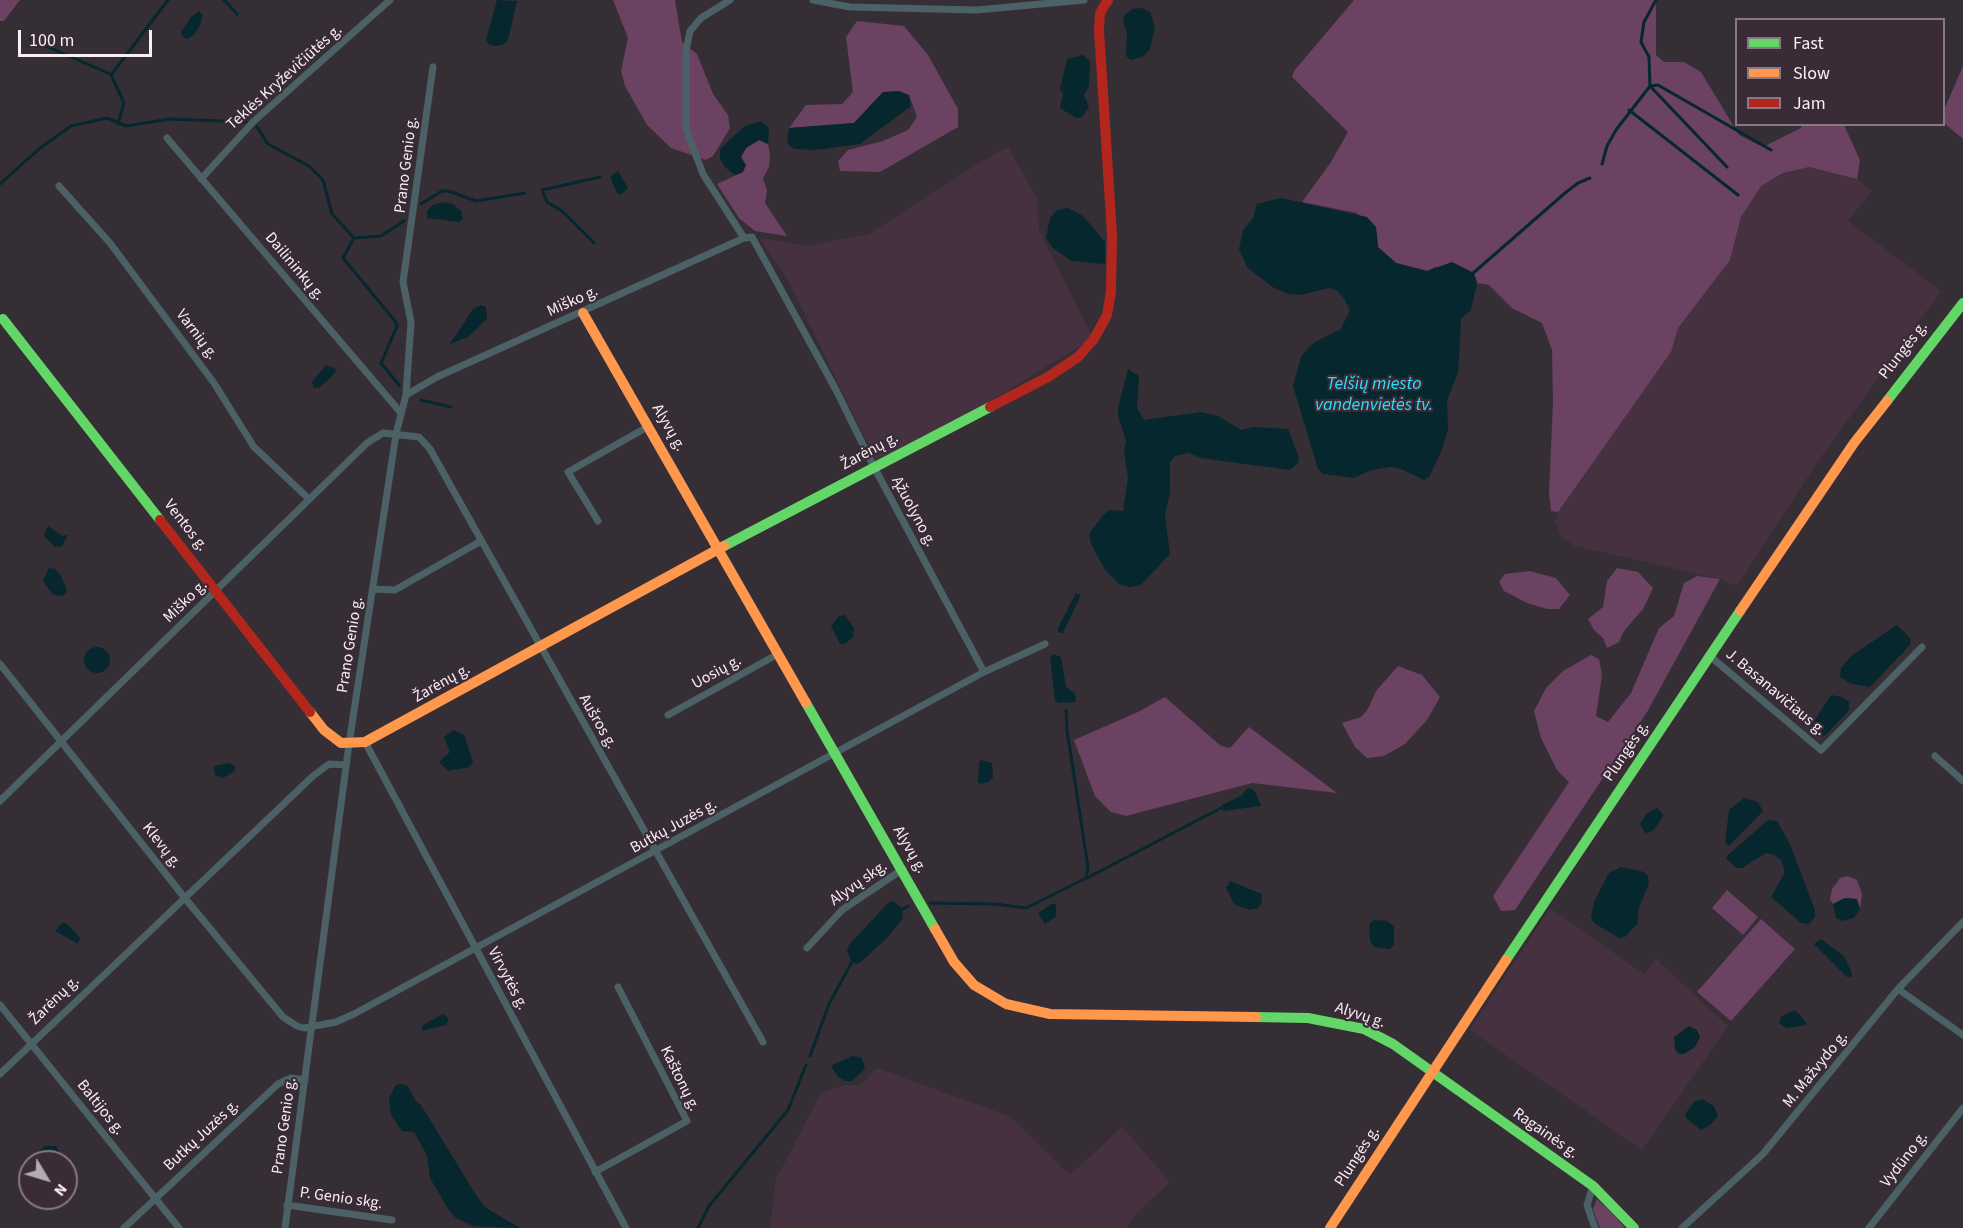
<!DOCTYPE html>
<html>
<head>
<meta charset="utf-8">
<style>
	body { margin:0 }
	#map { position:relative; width:1963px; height:1228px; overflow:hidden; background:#362e35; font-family:"Source Sans 3",sans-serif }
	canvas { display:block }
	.legend { position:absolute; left:1735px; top:18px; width:210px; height:108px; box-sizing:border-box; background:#3a2b37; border:2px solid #867983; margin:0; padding:8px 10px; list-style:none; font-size:18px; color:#f8eef5 }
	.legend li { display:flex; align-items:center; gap:12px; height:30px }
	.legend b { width:30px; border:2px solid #867983 }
	.north { position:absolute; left:18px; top:1150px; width:60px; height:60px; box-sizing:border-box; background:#3a2b37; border:2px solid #867983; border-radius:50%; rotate:128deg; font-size:16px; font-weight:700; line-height:24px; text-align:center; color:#f8eef5 }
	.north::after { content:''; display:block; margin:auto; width:21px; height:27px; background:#b4abb2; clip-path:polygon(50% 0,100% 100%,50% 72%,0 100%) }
	.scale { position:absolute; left:18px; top:30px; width:134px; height:27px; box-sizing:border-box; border:3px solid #f8eef5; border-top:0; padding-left:8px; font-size:18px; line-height:21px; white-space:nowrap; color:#f8eef5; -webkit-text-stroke:4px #3a2b37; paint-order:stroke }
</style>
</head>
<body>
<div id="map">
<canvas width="1963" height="1228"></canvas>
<ul class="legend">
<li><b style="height:8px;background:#63d668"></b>Fast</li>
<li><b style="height:8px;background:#ff974d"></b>Slow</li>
<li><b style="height:8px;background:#b3261e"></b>Jam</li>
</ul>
<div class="north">N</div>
<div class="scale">100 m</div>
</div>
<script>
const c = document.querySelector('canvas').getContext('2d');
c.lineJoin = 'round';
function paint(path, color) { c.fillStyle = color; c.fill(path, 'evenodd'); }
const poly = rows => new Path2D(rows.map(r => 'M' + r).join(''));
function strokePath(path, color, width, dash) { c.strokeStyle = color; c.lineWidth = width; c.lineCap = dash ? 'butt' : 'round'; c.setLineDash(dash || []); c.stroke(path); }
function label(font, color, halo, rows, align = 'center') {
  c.font = font + ' "Source Sans 3",sans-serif'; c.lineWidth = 4.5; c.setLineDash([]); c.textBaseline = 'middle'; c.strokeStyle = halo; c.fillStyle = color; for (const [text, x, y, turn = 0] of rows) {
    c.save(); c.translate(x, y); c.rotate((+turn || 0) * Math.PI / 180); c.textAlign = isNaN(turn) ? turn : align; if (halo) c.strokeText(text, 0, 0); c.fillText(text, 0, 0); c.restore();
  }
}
const built = poly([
	[1008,147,1037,198,1039,230,1093,338,977,409,878,465,787,278,759,238,806,246,869,234,979,163],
	[1809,167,1857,179,1872,191,1848,221,1941,291,1816,464,1737,586,1720,579,1575,546,1562,538,1555,522,1558,512,1671,352,1677,328,1730,260,1741,217,1761,186,1783,173],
	[1550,908,1644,974,1656,959,1728,1026,1642,1150,1470,1030],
	[877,1068,1011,1117,1070,1175,1122,1127,1170,1182,1133,1217,1127,1228,770,1228,776,1179,821,1093,846,1085,860,1085]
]);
const green = poly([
	[0,0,20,0,4,21,0,21],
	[613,0,675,0,682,42,697,54,713,94,728,115,730,128,713,156,706,160,671,148,647,125,625,86,621,71,628,38],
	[1354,0,1656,0,1656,55,1664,62,1684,62,1701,72,1739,135,1763,147,1801,128,1802,125,1844,125,1860,160,1857,179,1809,167,1783,173,1761,186,1741,217,1730,260,1678,328,1671,352,1558,512,1551,511,1549,493,1553,402,1552,350,1542,323,1512,308,1489,285,1477,283,1474,273,1435,267,1427,271,1396,263,1378,247,1377,233,1357,213,1302,202,1331,162,1348,132,1292,77,1294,71],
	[857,21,904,26,928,55,958,109,958,127,880,172,840,171,838,161,848,150,883,141,908,130,917,117,909,95,883,92,854,123,789,128,806,105,842,104,853,92,846,37],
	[1963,66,1963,139,1944,123,1944,110],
	[759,140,768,144,770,154,769,167,763,178,767,190,765,203,787,236,755,231,739,218,717,184,743,172,741,157,746,148],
	[1617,568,1638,572,1653,588,1643,609,1624,631,1619,642,1607,648,1603,638,1594,630,1588,619,1603,607,1607,581],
	[1530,571,1556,578,1570,595,1559,609,1547,609,1527,603,1504,591,1499,582,1505,574],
	[1697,576,1720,579,1647,712,1515,910,1501,911,1493,896,1569,782,1557,770,1541,738,1534,711,1546,688,1563,671,1591,655,1599,659,1602,675,1596,716,1608,722,1631,693,1659,628,1674,616,1684,583],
	[1398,666,1422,675,1440,697,1427,720,1405,744,1384,756,1367,758,1355,747,1342,723,1361,717,1368,709,1376,691],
	[1165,697,1221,746,1230,748,1249,727,1337,793,1252,783,1126,816,1111,812,1095,796,1074,740,1138,712],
	[1848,876,1857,880,1862,894,1860,909,1856,899,1845,898,1833,904,1830,899,1832,889,1840,878],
	[1727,890,1758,917,1743,935,1712,908],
	[1761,919,1795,949,1731,1021,1697,992],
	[1597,1199,1611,1212,1625,1228,1600,1228,1593,1209]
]);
const water = poly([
	[497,0,517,1,508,40,502,45,494,46,489,45,486,40],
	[1142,8,1150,12,1155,27,1150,49,1144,56,1131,60,1126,56,1127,32,1123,22,1124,16,1132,9],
	[199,11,203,16,199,27,194,35,187,39,183,37,181,32,191,17],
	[1083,55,1090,61,1089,86,1084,95,1089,107,1082,117,1076,118,1060,108,1063,93,1060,89,1067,59],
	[899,91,909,95,911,106,860,144,815,150,794,149,787,143,789,128,854,123,883,92],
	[761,121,769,128,768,144,759,140,746,148,741,157,746,165,743,172,735,175,725,167,720,159,720,149,745,126],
	[618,171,628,188,621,195,617,193,610,177],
	[1281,198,1367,217,1376,227,1378,247,1396,263,1427,271,1452,262,1474,273,1477,283,1471,310,1461,319,1458,373,1447,400,1448,429,1442,449,1430,476,1424,480,1399,468,1390,467,1372,470,1354,478,1323,474,1318,469,1293,386,1301,357,1308,348,1315,342,1341,329,1350,310,1344,298,1336,290,1329,288,1300,295,1288,294,1274,288,1247,267,1239,249,1243,230,1253,218,1257,204],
	[443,202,453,204,461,211,463,219,459,222,427,218,427,211,433,205],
	[1068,208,1083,216,1105,242,1105,264,1071,261,1052,247,1046,238,1050,218,1057,210],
	[481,305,486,307,487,319,468,337,450,344,473,309],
	[326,365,336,369,335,373,319,388,314,388,312,382],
	[1128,369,1139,376,1137,408,1144,420,1201,412,1218,416,1241,430,1254,427,1288,429,1299,458,1298,463,1290,470,1201,458,1189,453,1175,456,1170,462,1170,492,1165,515,1170,554,1141,585,1129,587,1119,584,1105,570,1091,544,1089,534,1103,515,1110,510,1123,511,1128,478,1124,451,1126,440,1118,416,1118,408],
	[48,526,62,536,68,535,62,546,55,547,46,538,44,534],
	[49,568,55,569,61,576,67,591,63,596,53,595,43,581],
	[1076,593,1081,595,1063,633,1060,633,1057,630],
	[845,615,854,628,853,637,845,644,840,644,831,626,839,616],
	[1897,625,1911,639,1910,645,1870,687,1852,684,1840,677,1841,668,1851,656],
	'84 660a13 13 0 1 1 26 0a13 13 0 1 1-26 0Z',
	[1053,654,1061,657,1066,687,1075,693,1076,702,1058,703,1055,700,1050,658],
	[1831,695,1842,697,1849,702,1849,710,1827,734,1821,737,1811,726],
	[454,730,464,735,473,761,470,767,448,771,439,762,450,752,444,737],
	[981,760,992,763,993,777,989,782,980,784,978,782,979,762],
	[230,763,236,768,233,772,223,778,215,775,214,766],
	[1248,788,1254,790,1261,806,1223,811,1222,805,1241,796],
	[1744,798,1758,802,1763,811,1729,846,1725,843,1729,810],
	[1657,808,1663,814,1662,818,1653,831,1645,833,1640,824,1647,813],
	[1768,820,1777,821,1790,844,1815,910,1815,917,1809,924,1801,923,1771,897,1785,872,1781,860,1774,855,1766,853,1742,868,1737,868,1726,859,1728,855],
	[1621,867,1644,872,1648,876,1649,884,1639,907,1637,924,1625,937,1619,938,1594,923,1591,917,1594,902,1609,873],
	[1230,881,1262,894,1262,902,1258,908,1250,910,1234,904,1226,888],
	[1845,898,1857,899,1860,909,1854,918,1842,921,1836,918,1833,904],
	[893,901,902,909,903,918,888,937,862,961,857,964,852,962,847,951,849,945,888,903],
	[1051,904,1056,904,1056,917,1045,924,1038,913],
	[1374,920,1387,921,1394,926,1394,945,1390,949,1374,947,1370,941,1369,924],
	[62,923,66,923,80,938,78,944,55,931],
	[1821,939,1844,956,1852,973,1851,978,1847,977,1814,944],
	[1795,1010,1806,1022,1806,1025,1787,1028,1781,1025,1779,1022,1782,1016],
	[443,1014,449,1019,446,1025,421,1031,423,1025],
	[1689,1026,1697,1030,1700,1037,1695,1047,1684,1054,1679,1054,1675,1050,1674,1037],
	[852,1056,862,1058,865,1069,852,1081,846,1081,838,1077,831,1066],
	[402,1084,408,1086,416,1101,421,1105,476,1195,486,1208,520,1228,473,1226,456,1218,448,1209,430,1178,427,1155,414,1132,402,1131,391,1115,389,1098,396,1085],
	[1702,1099,1714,1106,1718,1116,1710,1125,1701,1130,1687,1119,1685,1114,1694,1102],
	[45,1146,56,1146,60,1154,54,1162,35,1162,33,1156]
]);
const stream = poly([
	[224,0,237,14],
	[30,39,110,74],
	[1629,110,1738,195],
	[118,124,124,103,111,75,168,0],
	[257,127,268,144,309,166,323,180,332,214,354,238,381,236,404,221],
	[1602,164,1607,146,1616,130,1650,86,1649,57,1641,42,1644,22,1656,0],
	[1727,167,1650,86,1658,85,1771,150],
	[0,184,39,149,71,126,107,118,126,126,170,119,246,122],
	[421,204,442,191,449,191,476,201,525,193],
	[354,238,343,258,395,321,397,326,381,363,399,385],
	[594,243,562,211,547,202,542,190,600,177],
	[1471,275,1565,193,1578,183,1590,178],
	[421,400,451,407],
	[1087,878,1221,808],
	[930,903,995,904,1026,908,1086,878,1088,867,1067,730,1066,710],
	[899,911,908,906],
	[810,1056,829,1004,853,960],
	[698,1228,709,1206,788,1110,806,1065]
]);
const street = poly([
	[730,0,701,18,690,31,686,51,686,129,703,174,744,238],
	[813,0,850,7,977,10,1084,0],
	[167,138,401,413],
	[201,179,253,122,390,0],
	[59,186,110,243,214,383,254,447,309,499],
	[406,395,437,377,744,238,752,237,836,390,874,467,984,672],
	[598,521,568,472,649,426],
	[373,589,395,590,481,541],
	[1710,656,1821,750,1922,647],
	[0,664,184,897,283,1017,297,1026,304,1028,336,1022,354,1014,984,672,1045,644],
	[668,715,778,654],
	[365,742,626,1228],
	[1935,756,1963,781],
	[0,801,367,443,383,433,419,437,430,449,763,1042],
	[807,948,842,910,903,869],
	[1898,989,1963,1035],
	[0,1005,179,1228],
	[0,1074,313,776,329,764,346,765],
	[595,1172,687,1121,618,987],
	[1593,1186,1587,1205,1595,1228],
	[287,1205,392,1220],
	[124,1228,278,1084,291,1078,305,1080],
	[285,1228,349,744,396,434,406,395,411,322,403,282,433,67],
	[1682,1228,1763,1154,1898,989,1963,922],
	[1869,1228,1963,1108]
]);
const fast = poly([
	[3,319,160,520],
	[1887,401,1963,303],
	[724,546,990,407],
	[806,703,935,929],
	[1506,960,1740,611],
	[1256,1017,1308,1018,1364,1029,1393,1044,1593,1186,1634,1228]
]);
const slow = poly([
	[583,313,806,703],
	[1740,611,1854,443,1887,401],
	[310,712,324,730,341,743,365,742,724,546],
	[935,929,954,962,974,985,1006,1004,1050,1014,1256,1017],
	[1330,1228,1506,960]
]);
const jam = poly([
	[990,407,1048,377,1078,357,1094,339,1107,315,1111,292,1112,234,1099,30,1100,13,1108,0],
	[160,520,310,712]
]);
const streetNames = [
	["Teklės Kryževičiūtės g.",285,78,-42],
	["Prano Genio g.",407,165,-83],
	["Dailininkų g.",294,267,50],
	["Miško g.",573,302,-24],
	["Varnių g.",196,335,53],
	["Plungės g.",1904,351,-52],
	["Alyvų g.",668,428,60],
	["Žarėnų g.",870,452,-28],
	["Ąžuolyno g.",913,512,62],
	["Ventos g.",185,526,52],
	["Miško g.",186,602,-44],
	["Prano Genio g.",351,645,-81],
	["Uosių g.",717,673,-29],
	["Žarėnų g.",442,684,-29],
	["J. Basanavičiaus g.",1775,693,40],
	["Aušros g.",597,722,60],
	["Plungės g.",1627,752,-56],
	["Butkų Juzės g.",674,827,-29],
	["Klevų g.",161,846,52],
	["Alyvų g.",909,850,60],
	["Alyvų skg.",859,884,-35],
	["Virvytės g.",507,979,62],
	["Žarėnų g.",55,1001,-44],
	["Alyvų g.",1360,1016,18],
	["M. Mažvydo g.",1816,1070,-51],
	["Kaštonų g.",679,1079,64],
	["Baltijos g.",100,1108,51],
	["Prano Genio g.",285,1126,-82],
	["Ragainės g.",1545,1134,35],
	["Butkų Juzės g.",202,1136,-43],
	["Plungės g.",1358,1157,-57],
	["Vydūno g.",1905,1160,-52],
	["P. Genio skg.",341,1199,8]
];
const waterNames = [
	["Telšių miesto",1374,385],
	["vandenvietės tv.",1374,406]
];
paint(built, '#453140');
paint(green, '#6b4262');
paint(water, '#05272d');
strokePath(stream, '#05272d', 3);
strokePath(street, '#4b6166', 7);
strokePath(fast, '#63d668', 10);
strokePath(slow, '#ff974d', 10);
strokePath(jam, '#b3261e', 10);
label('16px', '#f8eef5', '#3a2b37', streetNames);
label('italic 18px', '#23e1fc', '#3a2b37', waterNames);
</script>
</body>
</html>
